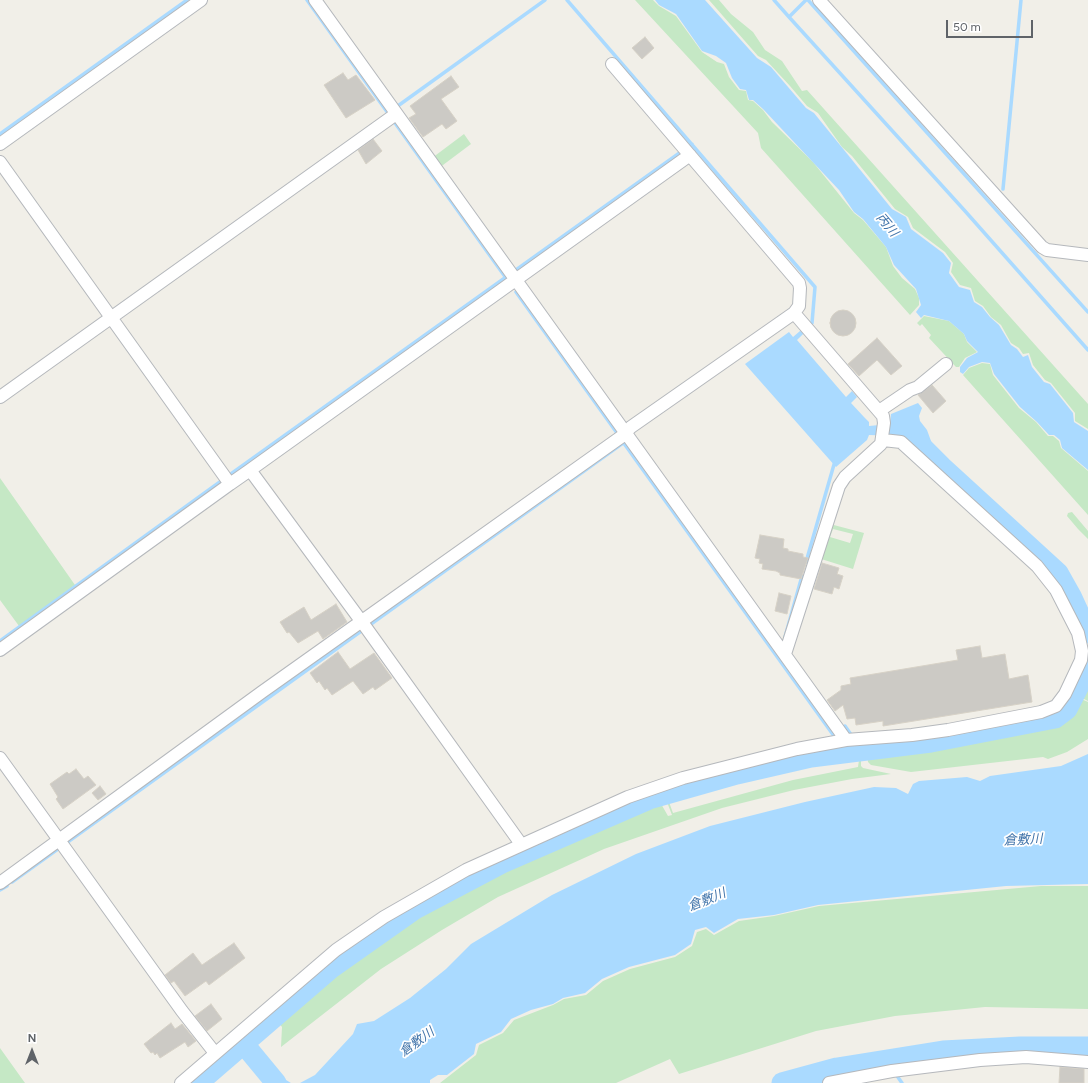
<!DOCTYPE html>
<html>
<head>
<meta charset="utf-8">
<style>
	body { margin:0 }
	#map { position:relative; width:1088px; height:1083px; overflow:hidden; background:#f1efe8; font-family:Figtree,sans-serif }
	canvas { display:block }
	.north { position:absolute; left:12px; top:1031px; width:40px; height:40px; -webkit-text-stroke:3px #fff; paint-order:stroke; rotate:0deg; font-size:11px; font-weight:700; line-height:16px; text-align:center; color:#5f6368 }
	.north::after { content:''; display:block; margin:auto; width:14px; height:18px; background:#5f6368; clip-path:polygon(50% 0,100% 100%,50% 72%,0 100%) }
	.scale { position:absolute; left:946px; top:20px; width:87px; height:18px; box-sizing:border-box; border:2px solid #5f6368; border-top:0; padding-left:5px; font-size:12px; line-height:14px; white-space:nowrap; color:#5f6368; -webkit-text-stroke:3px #fff; paint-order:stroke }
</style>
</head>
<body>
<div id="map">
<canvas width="1088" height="1083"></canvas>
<div class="north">N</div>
<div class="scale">50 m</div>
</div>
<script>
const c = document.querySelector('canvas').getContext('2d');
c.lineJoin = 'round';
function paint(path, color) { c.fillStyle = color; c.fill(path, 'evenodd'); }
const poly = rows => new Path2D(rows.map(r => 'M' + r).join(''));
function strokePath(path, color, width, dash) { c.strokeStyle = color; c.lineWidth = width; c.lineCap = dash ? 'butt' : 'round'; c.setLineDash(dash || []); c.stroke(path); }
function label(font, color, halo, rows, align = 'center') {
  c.font = font + ' Figtree,"Noto Sans JP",sans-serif'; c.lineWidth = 3.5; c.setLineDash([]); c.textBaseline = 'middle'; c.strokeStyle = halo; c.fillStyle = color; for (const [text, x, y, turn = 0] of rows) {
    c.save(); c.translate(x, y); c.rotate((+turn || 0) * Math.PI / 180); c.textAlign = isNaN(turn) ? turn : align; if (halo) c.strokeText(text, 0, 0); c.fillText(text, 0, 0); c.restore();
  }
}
const green = poly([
	[635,0,653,0,659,6,676,16,702,52,717,62,724,64,729,77,739,90,746,91,748,100,753,101,763,110,772,122,813,162,854,213,863,220,886,247,893,266,902,278,915,289,919,298,919,305,910,315,761,148,758,133],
	[709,0,719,0,731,14,753,32,765,50,782,61,802,91,807,90,1088,404,1088,429,1075,421,1075,413,1051,383,1045,380,1033,365,1029,353,1023,354,1019,348,1011,343,1001,325,991,317,983,306,975,301,971,288,960,285,951,272,953,263,945,252,913,228,908,217,895,209,852,156,842,147,818,113,807,106,790,86,766,60,758,56],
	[464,134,471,144,439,168,432,158],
	[924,316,949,321,964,334,967,342,977,352,965,358,959,367,956,367,929,338,931,335,922,324,920,326,917,323],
	[982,363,990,364,993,375,1019,408,1036,422,1048,436,1053,436,1059,441,1061,448,1088,471,1088,515,963,375,969,368],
	[0,478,75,585,19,626,0,600],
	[1072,512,1088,531,1088,539,1078,529,1067,516,1068,513],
	[830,524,864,533,853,569,818,558],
	[833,529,853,534,850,543,830,537],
	[1088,685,1088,701,1080,697],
	[1079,698,1088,702,1088,739,1067,752,1048,759,1043,757,911,772,871,765,868,762,867,754,919,750,1043,727,1061,721,1072,711],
	[861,756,861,766,863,768,891,774,852,779,794,790,722,808,604,849,498,897,442,930,381,969,281,1047,282,1027,278,1022,329,977,421,913,466,887,618,818,660,802,668,816,672,815,667,802,763,774,815,763],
	[854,758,857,758,859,760,858,767,793,780,673,813,669,802,763,775],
	[1041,886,1088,886,1088,1009,985,1007,895,1016,816,1031,679,1074,670,1059,616,1083,440,1083,476,1055,479,1045,503,1033,514,1020,553,1005,564,999,586,995,603,981,630,969,675,957,692,946,697,932,706,929,714,935,739,921,774,916,819,906],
	[0,1048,25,1083,0,1083]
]);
const water = poly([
	[655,0,705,0,757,58,771,67,806,108,814,113,892,209,906,217,911,229,943,253,951,263,949,273,959,287,970,290,974,302,982,307,990,317,999,325,1011,345,1017,349,1023,357,1028,355,1032,367,1044,382,1050,384,1073,413,1074,422,1088,431,1088,470,1062,448,1060,440,1054,435,1049,435,1037,422,1020,407,994,374,990,363,982,362,969,367,963,374,960,372,960,367,967,358,978,352,967,341,964,334,949,321,924,315,921,318,916,312,921,305,916,289,894,265,886,247,863,219,854,212,839,190,763,109,753,100,749,100,746,90,740,89,732,78,726,63,716,56,702,51,676,14,659,5],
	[800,331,803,334,797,340,846,397,852,391,857,397,851,403,864,417,869,422,869,426,890,424,891,414,918,403,922,408,919,416,920,421,927,430,935,452,943,460,936,467,901,436,869,435,867,440,836,467,745,364,789,332,793,337],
	[1088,754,1088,884,1006,886,818,905,774,915,738,919,714,933,706,927,695,930,691,944,675,955,629,967,602,979,585,993,563,998,553,1004,531,1010,511,1019,501,1032,476,1044,474,1054,447,1075,438,1075,430,1080,430,1083,300,1083,315,1075,353,1034,357,1024,374,1021,410,998,446,969,471,944,552,895,636,854,710,826,805,802,874,787,896,788,908,794,913,784,919,781,967,777,980,781,990,776,1061,766],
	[268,1070,273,1072,291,1083,268,1083,265,1079]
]);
const stream = poly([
	[307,0,506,278],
	[567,0,815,287,812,323,798,336],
	[774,0,789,17,806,0],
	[808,0,1088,312],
	[789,17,965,211,1088,350],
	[395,108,545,0],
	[0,134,187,0],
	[1003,189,1021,0],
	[516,292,617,433],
	[623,442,834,736],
	[806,562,835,461],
	[785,637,802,576],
	[0,641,235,471,692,144],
	[845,726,852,736],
	[852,746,853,751],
	[835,747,836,752],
	[12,882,623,443],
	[0,890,7,886],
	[887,1058,892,1068],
	[895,1073,902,1083]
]);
const river = poly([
	[919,444,942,467,1058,573,1072,598,1088,633],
	[243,1043,276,1083],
	[198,1083,330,969,415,909,504,862,649,799,737,774,811,757,931,742,1055,718,1067,709,1088,668],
	[782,1083,837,1068,943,1051,1020,1047,1088,1047]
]);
const building = poly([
	[645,37,654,48,642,59,632,48,645,37],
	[343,73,348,80,356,75,375,100,346,118,324,85,343,73],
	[451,76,459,87,441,99,457,121,446,129,442,124,423,137,409,118,416,114,410,106,451,76],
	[373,139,382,151,366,164,358,150,373,139],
	'830 323a13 13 0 1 1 26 0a13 13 0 1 1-26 0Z',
	[877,338,902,366,891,375,877,360,859,376,848,364,877,338],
	[932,385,946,401,933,413,918,395,932,385],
	[760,535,784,539,783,548,788,549,788,551,803,554,803,557,808,558,801,579,780,575,780,573,776,571,762,569,763,564,759,563,760,559,755,558,760,535],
	[822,563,839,568,837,574,843,576,839,589,834,587,832,594,814,589,822,563],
	[779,593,791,596,787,614,775,611,779,593],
	[336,604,347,622,323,639,318,631,298,643,289,632,287,633,280,622,304,607,311,620,336,604],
	[980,646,982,658,1005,654,1009,679,1028,675,1032,702,883,726,883,721,856,725,855,718,847,719,843,705,835,711,827,700,841,690,841,686,851,684,850,678,958,660,956,650,980,646],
	[338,652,350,669,374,653,392,678,375,690,373,687,363,694,353,681,332,695,327,688,325,690,319,681,317,683,310,673,338,652],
	[76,769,84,779,88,776,96,785,63,809,56,799,58,797,50,784,67,772,69,774,76,769],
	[100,786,106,794,98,800,92,793,100,786],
	[234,943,245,958,209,985,206,981,185,996,174,981,171,983,165,975,193,953,202,965,234,943],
	[211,1004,222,1019,207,1031,195,1016,211,1004],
	[171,1023,175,1029,182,1024,196,1041,188,1047,185,1042,160,1058,157,1053,155,1055,153,1052,151,1053,144,1044,171,1023],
	[1060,1067,1084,1069,1084,1083,1059,1083,1060,1067]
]);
const street = poly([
	[315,0,846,740],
	[819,0,1042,247,1047,250,1088,255],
	[612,64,799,283,800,288,799,306,794,313],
	[0,144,201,0],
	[0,162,230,484,250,470,367,629,521,844],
	[0,397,396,114],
	[879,411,910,390,918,387,946,364],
	[250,470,690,155],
	[0,650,230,484],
	[0,758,182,1011,215,1053],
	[0,883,262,692,621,437,631,427,794,313,883,416,884,423,881,444,845,477,839,486,785,654],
	[181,1083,336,950,384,917,466,870,628,797,683,778,797,749,846,740,912,735,948,730,1041,712,1056,706,1065,694,1081,660,1082,651,1078,633,1056,590,1037,566,901,442,883,440],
	[829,1083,892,1071,980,1060,1026,1057,1088,1062]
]);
const waterNames = [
	["丙川",887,225,50],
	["倉敷川",1023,840,-3],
	["倉敷川",707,900,-22],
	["倉敷川",417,1042,-36]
];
paint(green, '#c5e8c5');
paint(water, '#aadaff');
strokePath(stream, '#aadaff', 3.5);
strokePath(river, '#aadaff', 21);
paint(building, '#cccac5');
strokePath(building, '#d6d1c6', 1);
strokePath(street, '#b5b8bc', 14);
strokePath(street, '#fff', 12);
label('italic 13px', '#4174aa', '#fff', waterNames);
</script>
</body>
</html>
